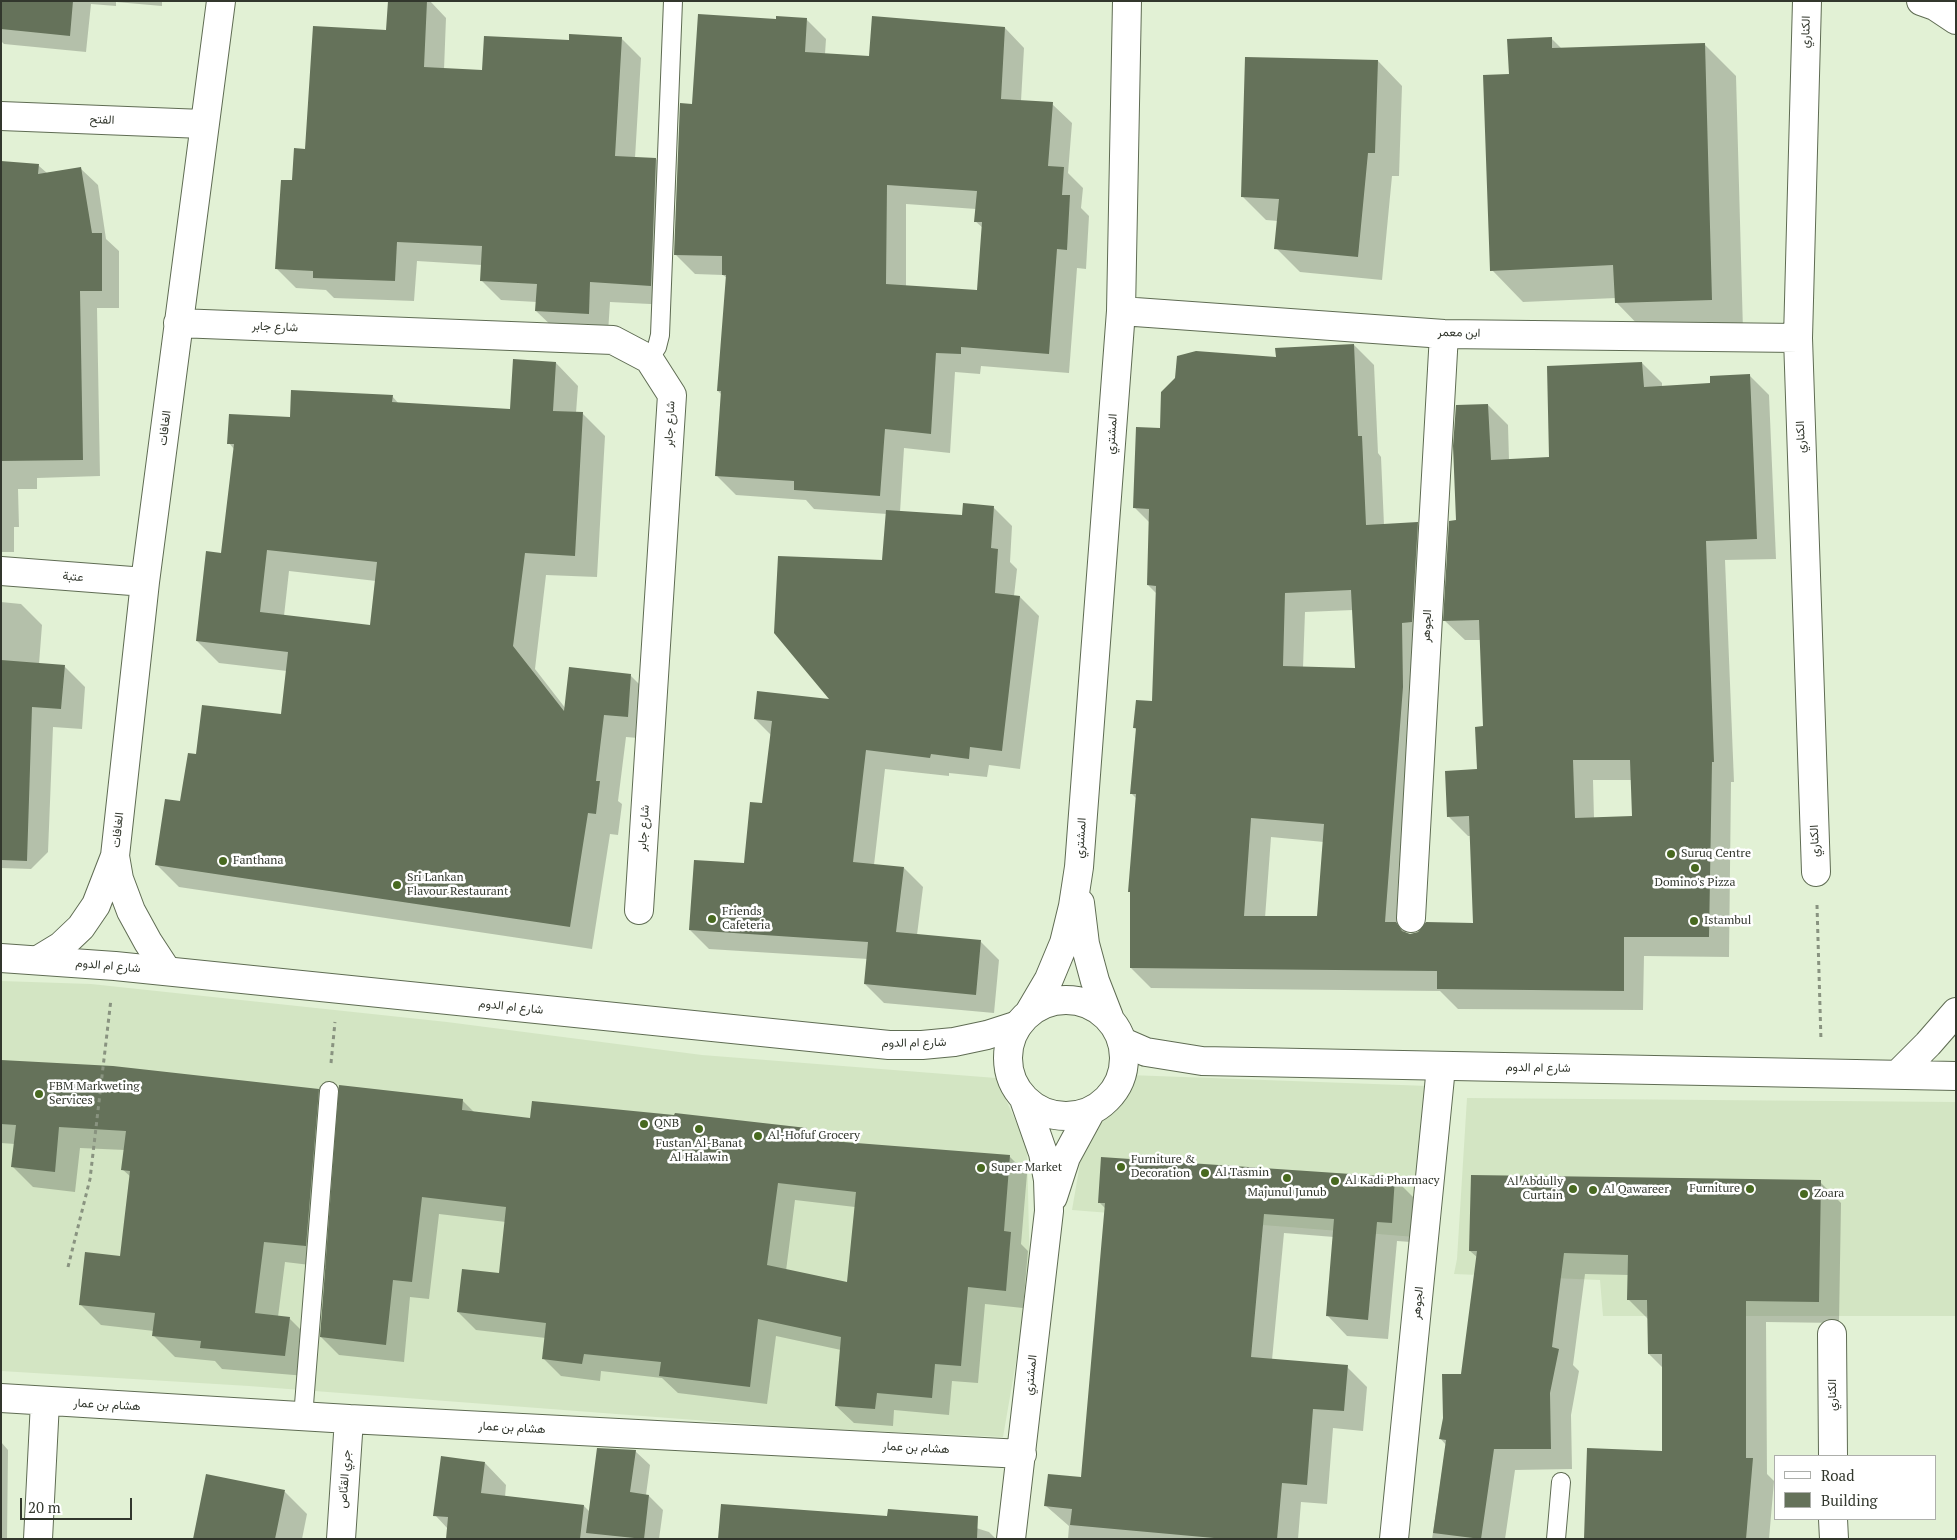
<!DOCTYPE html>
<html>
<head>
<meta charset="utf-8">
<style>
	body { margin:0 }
	#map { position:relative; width:1957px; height:1540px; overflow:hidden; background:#e2f1d5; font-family:"PT Serif",serif }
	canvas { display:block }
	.frame { position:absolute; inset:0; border:2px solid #32372d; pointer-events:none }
	.legend { position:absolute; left:1774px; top:1455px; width:162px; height:65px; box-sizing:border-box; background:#fff; border:1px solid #adafab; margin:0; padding:6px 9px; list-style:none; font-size:15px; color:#32372d }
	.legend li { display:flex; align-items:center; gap:10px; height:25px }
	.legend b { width:25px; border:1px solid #adafab }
	.scale { position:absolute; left:20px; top:1498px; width:112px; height:22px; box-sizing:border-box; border:2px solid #32372d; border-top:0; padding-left:6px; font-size:15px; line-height:18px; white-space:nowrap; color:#32372d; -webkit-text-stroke:4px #fff; paint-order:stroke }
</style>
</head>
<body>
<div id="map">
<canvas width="1957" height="1540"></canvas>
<div class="frame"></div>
<ul class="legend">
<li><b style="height:6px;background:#fff"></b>Road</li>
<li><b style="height:14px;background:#65725a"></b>Building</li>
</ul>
<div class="scale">20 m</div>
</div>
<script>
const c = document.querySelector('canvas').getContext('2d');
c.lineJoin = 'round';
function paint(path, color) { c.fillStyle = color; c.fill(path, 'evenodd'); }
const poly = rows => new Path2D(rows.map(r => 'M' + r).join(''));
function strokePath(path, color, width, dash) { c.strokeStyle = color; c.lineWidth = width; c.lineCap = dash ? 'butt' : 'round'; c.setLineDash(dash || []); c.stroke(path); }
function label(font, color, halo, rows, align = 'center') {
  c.font = font + ' "PT Serif",Vazirmatn,serif'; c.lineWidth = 5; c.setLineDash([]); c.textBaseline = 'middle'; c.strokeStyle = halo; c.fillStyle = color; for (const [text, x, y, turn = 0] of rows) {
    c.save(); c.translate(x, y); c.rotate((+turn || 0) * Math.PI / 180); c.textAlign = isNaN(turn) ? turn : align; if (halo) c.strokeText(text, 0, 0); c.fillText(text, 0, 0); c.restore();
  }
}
const built = poly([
	[1,981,91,984,447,1022,702,1055,996,1078,1027,1146,1030,1281,1003,1437,787,1427,249,1386,1,1371],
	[1129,1075,1428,1086,1415,1237,1072,1210,1082,1152,1096,1122],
	[1467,1098,1956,1102,1956,1316,1603,1316,1600,1280,1454,1274,1457,1259]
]);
const shadow = poly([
	[1,1,162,1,162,6,116,2,116,6,91,4,86,52,4,44,1,41],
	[389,1,430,1,446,18,444,70,483,72,570,41,621,38,641,58,635,158,656,159,676,179,670,305,610,302,608,333,556,330,536,311,537,302,501,300,481,280,482,265,417,261,414,301,334,298,326,290,296,288,276,268,293,182,307,150,387,32],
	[806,19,826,39,825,54,871,57,1005,28,1024,48,1021,101,1052,104,1072,123,1068,173,1083,188,1081,208,1089,216,1086,269,1077,268,1069,373,981,366,980,374,955,372,950,453,904,448,900,512,963,517,993,507,1012,526,1010,562,1017,569,1014,596,1020,597,1039,616,1020,769,989,765,987,777,949,773,949,776,885,769,874,865,904,868,923,887,917,935,980,941,999,960,994,1013,884,1003,865,984,868,959,709,949,690,930,745,865,763,805,771,735,755,719,832,700,884,562,887,514,814,509,806,500,736,495,716,475,722,395,718,391,727,278,723,275,695,274,675,254,693,105,777,20],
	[906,204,976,209,975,221,983,228,978,291,906,286],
	[1551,38,1562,49,1704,44,1736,76,1743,331,1647,334,1616,302,1616,298,1523,302,1492,270],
	[1378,61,1402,86,1399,176,1392,176,1382,280,1300,272,1276,248,1278,221,1266,220,1242,196],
	[1,162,39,166,47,173,80,168,98,185,106,239,119,251,119,308,97,308,100,476,37,478,37,489,18,489,19,527,14,527,14,552,1,552],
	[1354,345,1374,365,1378,453,1381,457,1384,525,1417,524,1437,543,1406,933,1411,935,1474,924,1471,836,1468,836,1448,816,1478,771,1485,727,1481,640,1465,640,1445,621,1458,522,1488,405,1508,425,1509,460,1550,458,1642,363,1662,383,1662,387,1712,385,1749,375,1769,395,1776,559,1725,560,1734,782,1731,782,1729,957,1644,956,1643,1010,1458,1009,1440,991,1151,988,1131,968,1137,799,1131,793,1137,730,1134,728,1154,702,1157,594,1148,585,1150,523,1134,507,1161,429,1277,358],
	[1353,610,1356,669,1303,668,1305,612],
	[1593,780,1632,780,1633,817,1594,818],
	[1271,837,1324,842,1318,918,1265,918],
	[556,363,578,386,576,413,583,414,605,436,597,577,546,575,535,669,566,709,631,676,653,698,650,739,626,737,618,801,622,804,618,835,610,834,592,949,179,887,157,865,197,756,282,715,287,671,219,663,197,641,222,554,234,449,229,443,291,418,392,396,399,404,512,410],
	[289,571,376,581,371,626,284,616],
	[1,602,21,604,42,625,39,664,64,666,85,687,82,729,53,727,48,852,31,869,1,868],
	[1,1061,318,1090,338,1111,462,1100,474,1112,531,1119,806,1129,819,1141,1009,1156,1027,1174,1021,1244,1028,1251,1023,1308,985,1304,978,1383,952,1381,949,1415,894,1410,893,1426,854,1423,836,1406,841,1350,776,1336,767,1404,678,1393,662,1378,601,1371,600,1381,561,1376,544,1359,546,1338,476,1330,458,1312,500,1275,506,1222,439,1214,429,1299,410,1297,404,1362,339,1355,321,1337,327,1267,285,1262,278,1317,289,1318,310,1339,306,1376,222,1369,215,1361,175,1357,154,1336,154,1331,101,1325,80,1304,121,1258,131,1177,122,1169,125,1150,80,1148,75,1192,33,1187,12,1166,15,1144,1,1143],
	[795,1200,855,1207,848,1284,786,1271],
	[1394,1178,1414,1198,1411,1242,1397,1241,1388,1339,1347,1336,1327,1315,1334,1237,1284,1233,1272,1360,1347,1367,1367,1387,1363,1431,1333,1428,1327,1504,1301,1502,1298,1539,1068,1539,1069,1526,1046,1506,1082,1479,1106,1209,1099,1202],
	[1820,1182,1841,1203,1839,1323,1766,1322,1767,1474,1774,1481,1769,1539,1585,1539,1663,1452,1663,1368,1649,1354,1649,1320,1628,1299,1629,1275,1585,1274,1573,1365,1579,1371,1571,1415,1572,1469,1515,1470,1505,1539,1432,1539,1446,1445,1440,1438,1462,1375,1478,1258,1470,1251],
	[1,1442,8,1450,7,1539,1,1539],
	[635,1451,650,1465,646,1495,649,1496,663,1510,659,1539,447,1539,448,1529,435,1515,485,1463,506,1485,505,1497,584,1506,590,1512],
	[207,1476,285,1492,307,1514,302,1539,195,1539],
	[957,1522,989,1532,996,1539,719,1539]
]);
const building = poly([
	[1,1,73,1,70,36,1,29],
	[388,1,427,1,424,67,482,70,484,36,569,40,569,34,622,37,615,156,656,158,651,286,590,282,589,314,535,311,537,284,480,281,482,246,397,242,395,281,313,278,313,271,275,269,281,180,292,180,294,148,305,149,313,26,386,30],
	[698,14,776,19,776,16,807,18,805,52,869,56,872,16,1005,27,1001,99,1053,102,1048,166,1064,167,1062,195,1070,195,1067,250,1057,249,1049,354,961,347,961,354,936,353,931,434,885,429,880,496,794,490,794,481,715,476,721,391,717,391,726,275,722,275,722,256,674,255,680,103,692,104],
	[887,185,977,191,974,222,982,222,977,290,886,284],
	[1552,37,1552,48,1705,43,1712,300,1615,303,1613,265,1490,271,1483,75,1509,74,1507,39],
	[1245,57,1378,60,1375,153,1368,153,1358,257,1274,249,1279,199,1241,197],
	[1,161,39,164,38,174,81,167,92,233,102,233,102,291,80,291,83,460,1,461],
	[1354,344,1358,436,1362,436,1366,525,1418,522,1412,622,1402,623,1403,687,1385,922,1396,922,1402,931,1410,934,1418,932,1426,922,1473,923,1469,816,1447,817,1445,771,1477,769,1475,727,1483,726,1479,620,1443,621,1449,521,1456,520,1453,446,1456,405,1488,404,1491,460,1549,457,1547,366,1642,362,1644,387,1710,383,1710,376,1750,374,1757,539,1706,541,1714,762,1712,762,1709,937,1624,937,1624,991,1437,989,1437,971,1130,968,1130,892,1128,892,1136,794,1130,794,1136,728,1133,728,1136,700,1152,701,1156,586,1147,585,1149,509,1133,508,1136,427,1160,428,1161,392,1175,378,1177,356,1196,351,1276,357,1275,348],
	[1351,590,1355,668,1283,666,1285,593],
	[1573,760,1630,760,1632,816,1575,818],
	[1251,818,1324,824,1317,916,1244,916],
	[513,359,556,362,553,411,583,412,575,556,525,553,513,646,564,711,569,667,631,674,628,717,604,715,596,781,600,781,596,814,588,813,570,927,155,865,165,799,180,801,188,753,196,754,202,705,281,714,288,652,196,641,206,551,221,553,234,444,227,444,229,414,290,417,291,390,393,395,392,402,510,409],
	[267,550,377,562,370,625,260,612],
	[963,503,994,506,991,548,998,549,995,593,1020,596,1002,751,970,747,969,759,931,754,930,758,866,750,853,862,904,867,896,932,981,940,976,995,864,984,868,942,689,930,694,860,744,863,750,802,762,803,772,721,754,719,757,691,829,699,774,633,778,556,882,560,886,510,962,515],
	[1,660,65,665,61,709,32,707,27,861,1,860],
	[1,1060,113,1066,319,1089,306,1246,264,1242,255,1313,290,1317,285,1356,200,1348,201,1341,152,1336,155,1313,79,1305,85,1252,120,1256,130,1171,121,1170,126,1131,59,1127,55,1172,11,1167,16,1125,1,1124],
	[339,1085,463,1099,462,1110,530,1118,532,1101,674,1115,675,1113,807,1128,805,1139,1010,1155,1004,1231,1011,1232,1006,1291,968,1287,961,1366,935,1364,932,1398,877,1393,875,1409,835,1406,841,1337,758,1319,750,1387,659,1376,661,1362,584,1354,582,1364,542,1359,546,1323,457,1312,462,1269,499,1273,506,1207,422,1197,412,1282,393,1280,386,1345,320,1337],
	[778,1183,856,1192,847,1282,767,1265],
	[1101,1157,1395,1177,1392,1223,1377,1222,1368,1320,1326,1316,1334,1219,1264,1214,1251,1357,1348,1365,1344,1411,1313,1409,1307,1485,1282,1483,1277,1539,1225,1539,1070,1525,1072,1509,1044,1506,1048,1474,1081,1477,1105,1203,1098,1203],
	[1471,1175,1821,1180,1819,1302,1746,1301,1746,1458,1753,1458,1746,1539,1584,1539,1587,1448,1662,1451,1662,1354,1648,1354,1647,1300,1627,1300,1628,1255,1564,1253,1552,1347,1559,1349,1550,1393,1551,1449,1494,1449,1481,1539,1433,1533,1446,1440,1439,1439,1443,1418,1442,1374,1461,1374,1477,1251,1469,1251],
	[597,1448,636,1450,630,1492,649,1495,644,1539,586,1533],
	[441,1456,485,1462,481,1493,584,1505,580,1539,446,1539,448,1517,433,1516],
	[206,1474,285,1490,275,1539,193,1539],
	[721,1504,887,1516,888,1509,978,1516,977,1539,718,1539]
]);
const path = poly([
	[1817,905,1821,1041],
	[331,1063,335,1022],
	[68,1267,90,1179,111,999]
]);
const lane = poly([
	[649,359,657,347,660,335,673,1],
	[303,1417,329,1091],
	[1556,1539,1561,1482]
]);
const street = poly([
	[1807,1,1798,338,1816,872],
	[1921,1,1935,6,1956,20],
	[1,116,203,124],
	[1121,311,1444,334,1798,338],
	[178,323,613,340,649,359,672,395,639,910],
	[1,571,145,582],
	[115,856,119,879,131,911,148,942,167,971],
	[1080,903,1085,944,1095,981,1109,1017],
	[1411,918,1444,334],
	[38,960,61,946,81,927,96,905,115,856,145,582,221,1],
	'1008 1058a58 58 0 1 1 116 0a58 58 0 1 1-116 0Z',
	[1029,1013,1049,979,1064,943,1073,906,1079,867,1121,311,1127,1],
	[1053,1197,1066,1157,1091,1111],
	[1832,1334,1833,1456],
	[1,1398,349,1419,1022,1454],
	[1833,1519,1834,1539],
	[38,1539,45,1402],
	[341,1539,349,1419],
	[1011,1539,1049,1211,1048,1180,1043,1153,1024,1099],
	[1394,1539,1441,1067]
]);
const secondary = poly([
	[1,958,115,966,889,1045,922,1045,954,1042,987,1035,1018,1025],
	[1123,1042,1146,1052,1202,1061,1956,1076],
	[1897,1075,1928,1044,1956,1012]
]);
const markers = [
	[1671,854,5,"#486920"],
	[223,861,5,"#486920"],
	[1695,868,5,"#486920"],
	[397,885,5,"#486920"],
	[712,919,5,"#486920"],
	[1694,921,5,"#486920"],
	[39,1094,5,"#486920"],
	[644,1124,5,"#486920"],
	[699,1129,5,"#486920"],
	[758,1136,5,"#486920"],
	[1121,1167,5,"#486920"],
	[981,1168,5,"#486920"],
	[1205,1173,5,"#486920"],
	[1287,1178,5,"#486920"],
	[1335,1181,5,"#486920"],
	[1573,1189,5,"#486920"],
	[1750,1189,5,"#486920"],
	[1593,1190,5,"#486920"],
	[1804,1194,5,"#486920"]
];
const streetNames = [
	["الكناري",1806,32,-88],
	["الفتح",102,120,2],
	["شارع جابر",275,327,2],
	["ابن معمر",1459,333,1],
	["شارع جابر",670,424,-87],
	["الغافات",165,428,-83],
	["المشتري",1112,434,-86],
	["الكناري",1801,437,-92],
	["عتبة",73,577,5],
	["الجوهر",1427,626,-87],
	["شارع جابر",644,828,-86],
	["الغافات",118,830,-84],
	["المشتري",1081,838,-86],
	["الكناري",1815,841,-92],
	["شارع ام الدوم",108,966,5],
	["شارع ام الدوم",511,1007,6],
	["شارع ام الدوم",914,1043,-1],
	["شارع ام الدوم",1538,1068,1],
	["الجوهر",1418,1303,-84],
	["المشتري",1031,1375,-84],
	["الكناري",1833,1395,-90],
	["هشام بن عمار",107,1405,3],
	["هشام بن عمار",512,1428,3],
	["هشام بن عمار",916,1448,3],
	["جري القنّاص",345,1479,-86]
];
const poiNames = [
	["Suruq Centre",1681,854],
	["Fanthana",233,861],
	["Sri Lankan",407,878],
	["Flavour Restaurant",407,892],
	["Domino's Pizza",1695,883,"center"],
	["Friends",722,912],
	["Cafeteria",722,926],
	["Istambul",1704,921],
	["FBM Markweting",49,1087],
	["Services",49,1101],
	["QNB",654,1124],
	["Al-Hofuf Grocery",768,1136],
	["Fustan Al-Banat",699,1144,"center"],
	["Al Halawin",699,1158,"center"],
	["Furniture &",1131,1160],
	["Decoration",1131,1174],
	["Super Market",991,1168],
	["Al Tasmin",1215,1173],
	["Al Kadi Pharmacy",1345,1181],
	["Al Abdully",1563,1182,"right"],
	["Curtain",1563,1196,"right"],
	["Furniture",1740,1189,"right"],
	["Al Qawareer",1603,1190],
	["Majunul Junub",1287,1193,"center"],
	["Zoara",1814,1194]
];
paint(built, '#d3e5c3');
paint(shadow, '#0003');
paint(building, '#65725a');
strokePath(lane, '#5f6c53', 20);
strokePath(street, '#5f6c53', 30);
strokePath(secondary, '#5f6c53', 30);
strokePath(path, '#899380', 3, [4, 4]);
strokePath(lane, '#fff', 18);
strokePath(street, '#fff', 28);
strokePath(secondary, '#fff', 28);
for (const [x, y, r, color] of markers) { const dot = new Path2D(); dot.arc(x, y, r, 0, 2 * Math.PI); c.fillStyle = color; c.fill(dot); strokePath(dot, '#fff', 2); }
label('12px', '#32372d', '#fff', streetNames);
label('12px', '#32372d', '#fff', poiNames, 'left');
</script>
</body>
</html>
